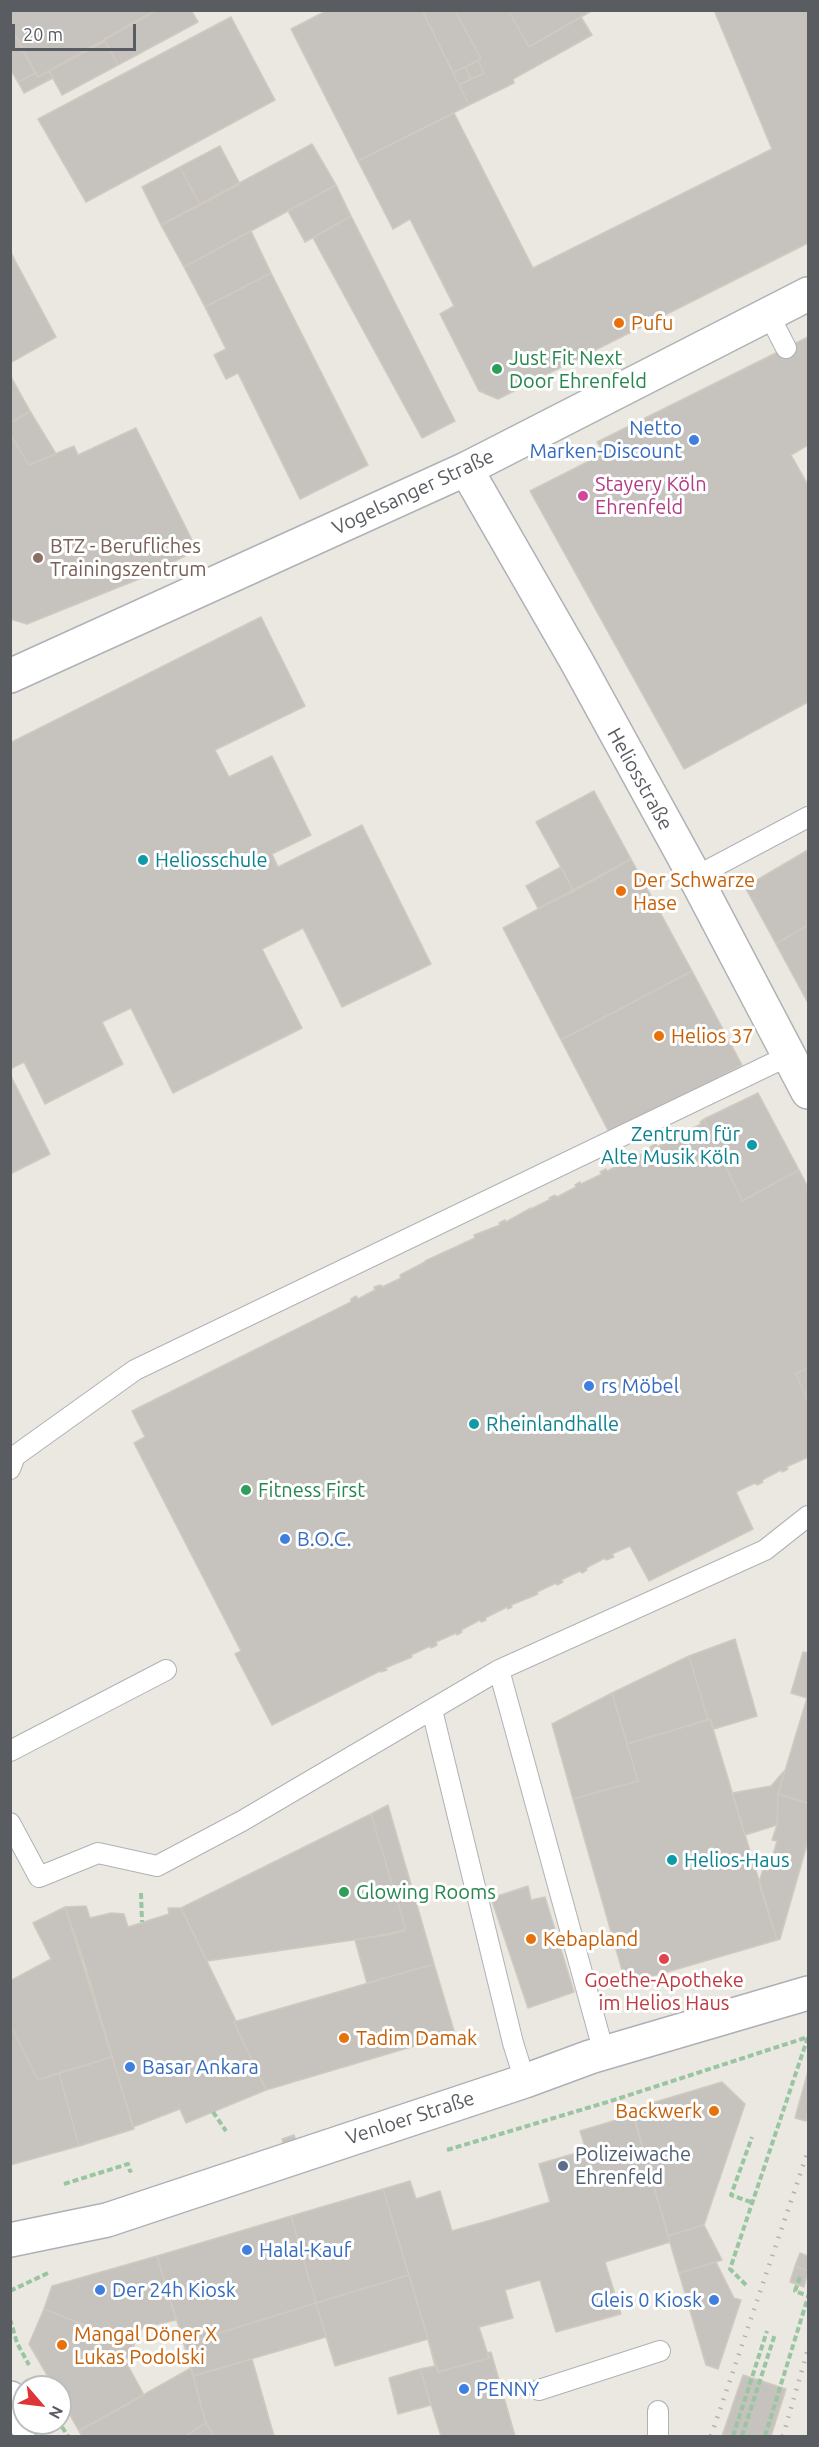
<!DOCTYPE html>
<html>
<head>
<meta charset="utf-8">
<style>
	body { margin:0 }
	#map { position:relative; width:819px; height:2447px; overflow:hidden; background:#ebe8e1; font-family:Ubuntu,sans-serif }
	canvas { display:block }
	.frame { position:absolute; inset:0; border:12px solid #595d61; pointer-events:none }
	.north { position:absolute; left:12px; top:2375px; width:60px; height:60px; box-sizing:border-box; background:#fff; border:2px solid #bdbec0; border-radius:50%; rotate:118deg; font-size:16px; font-weight:700; line-height:24px; text-align:center; color:#595d61 }
	.north::after { content:''; display:block; margin:auto; width:21px; height:27px; background:#dd3538; clip-path:polygon(50% 0,100% 100%,50% 72%,0 100%) }
	.scale { position:absolute; left:12px; top:24px; width:124px; height:27px; box-sizing:border-box; border:3px solid #595d61; border-top:0; padding-left:8px; font-size:18px; line-height:21px; white-space:nowrap; color:#595d61; -webkit-text-stroke:4px #fff; paint-order:stroke }
</style>
</head>
<body>
<div id="map">
<canvas width="819" height="2447"></canvas>
<div class="frame"></div>
<div class="north">N</div>
<div class="scale">20 m</div>
</div>
<script>
const c = document.querySelector('canvas').getContext('2d');
c.lineJoin = 'round';
function paint(path, color) { c.fillStyle = color; c.fill(path, 'evenodd'); }
const poly = rows => new Path2D(rows.map(r => 'M' + r).join(''));
function strokePath(path, color, width, dash) { c.strokeStyle = color; c.lineWidth = width; c.lineCap = dash ? 'butt' : 'round'; c.setLineDash(dash || []); c.stroke(path); }
function label(font, color, halo, rows, align = 'center') {
  c.font = font + ' Ubuntu,sans-serif'; c.lineWidth = 6; c.setLineDash([]); c.textBaseline = 'middle'; c.strokeStyle = halo; c.fillStyle = color; for (const [text, x, y, turn = 0] of rows) {
    c.save(); c.translate(x, y); c.rotate((+turn || 0) * Math.PI / 180); c.textAlign = isNaN(turn) ? turn : align; if (halo) c.strokeText(text, 0, 0); c.fillText(text, 0, 0); c.restore();
  }
}
const building = poly([
	[10,10,157,10,38,77,10,26,10,10],
	[157,10,191,10,198,22,118,65,104,39,157,10],
	[328,10,422,10,469,105,358,161,291,29,328,10],
	[422,10,455,10,481,59,453,73,422,10],
	[455,10,508,10,529,47,581,17,592,35,513,79,514,83,469,105,459,85,484,73,478,61,481,59,455,10],
	[508,10,593,10,529,47,508,10],
	[714,10,808,10,808,243,498,399,479,391,440,314,454,306,410,219,393,229,358,161,454,113,533,268,772,149,714,10],
	[231,17,275,100,86,202,38,119,231,17],
	[10,26,35,73,18,82,10,69,10,26],
	[105,41,118,65,62,95,49,71,105,41],
	[478,61,484,73,471,79,465,67,478,61],
	[465,67,471,79,459,85,453,73,465,67],
	[49,71,53,78,24,93,18,82,35,73,38,77,49,71],
	[312,144,336,185,184,267,161,225,312,144],
	[220,146,240,184,200,205,180,167,220,146],
	[180,167,200,205,161,225,142,187,180,167],
	[336,185,351,216,305,242,288,211,336,185],
	[351,216,455,421,422,438,313,238,351,216],
	[251,231,271,273,205,307,184,267,251,231],
	[10,251,56,337,10,363,10,251],
	[271,273,368,465,300,499,238,373,226,379,214,355,226,349,205,307,271,273],
	[808,337,808,445,791,455,808,485,808,702,684,769,530,491,605,453,597,442,808,337],
	[10,375,30,411,10,423,10,375],
	[30,411,56,454,29,465,10,434,10,423,30,411],
	[136,428,197,550,139,579,27,624,10,619,10,434,29,465,74,446,78,455,136,428],
	[261,617,305,706,215,750,229,777,272,756,311,835,272,854,278,867,362,825,431,964,342,1007,303,928,262,949,302,1028,173,1093,131,1008,102,1022,123,1064,45,1104,24,1062,10,1069,10,743,261,617],
	[594,791,631,859,574,891,536,822,594,791],
	[808,850,808,925,776,944,745,887,808,850],
	[631,859,692,971,561,1040,503,928,631,859],
	[561,867,574,891,538,908,526,886,561,867],
	[808,925,808,1003,776,944,808,925],
	[692,971,742,1065,611,1136,561,1040,692,971],
	[10,1074,50,1154,10,1174,10,1074],
	[758,1093,799,1170,742,1201,704,1119,758,1093],
	[704,1119,742,1201,799,1170,808,1187,808,1368,796,1374,808,1401,808,1459,806,1458,786,1467,788,1469,782,1472,781,1470,762,1480,763,1482,757,1485,755,1483,736,1492,753,1529,649,1581,630,1546,612,1554,614,1557,606,1560,605,1558,586,1568,587,1570,582,1573,580,1571,561,1580,563,1582,557,1585,556,1583,537,1592,538,1594,511,1605,512,1607,508,1609,507,1607,485,1618,486,1620,481,1622,480,1620,461,1630,462,1632,457,1635,456,1633,436,1642,437,1645,431,1648,430,1646,411,1655,412,1657,385,1668,387,1670,381,1672,380,1671,272,1725,235,1654,241,1651,134,1443,145,1437,132,1411,351,1302,351,1299,356,1296,358,1299,375,1290,374,1287,381,1285,382,1287,401,1278,400,1275,425,1262,425,1261,475,1238,474,1235,500,1225,499,1223,505,1220,506,1222,531,1208,531,1209,551,1199,549,1198,555,1195,557,1197,576,1187,575,1185,580,1182,581,1184,602,1174,600,1172,606,1169,607,1171,626,1162,625,1160,631,1157,632,1159,652,1149,650,1147,656,1144,657,1147,676,1137,675,1134,681,1131,682,1134,701,1124,700,1122,704,1119],
	[808,1368,808,1401,796,1374,808,1368],
	[735,1639,757,1716,714,1729,710,1719,708,1720,689,1656,735,1639],
	[803,1652,808,1653,808,1803,778,1794,807,1698,791,1693,803,1652],
	[689,1656,708,1720,627,1744,612,1693,689,1656],
	[612,1693,638,1781,573,1799,552,1724,612,1693],
	[710,1719,777,1940,626,1984,573,1799,638,1781,627,1744,710,1719],
	[785,1770,778,1794,777,1825,745,1835,732,1793,771,1786,785,1770],
	[778,1794,808,1803,808,1841,780,1939,777,1940,759,1883,763,1869,768,1871,777,1841,772,1840,777,1825,778,1794],
	[388,1805,434,1964,367,1983,355,1940,406,1930,371,1814,388,1805],
	[371,1814,406,1930,388,1935,207,1961,181,1908,371,1814],
	[528,1886,531,1900,545,1897,574,1992,528,2008,491,1898,528,1886],
	[86,1906,90,1918,111,1913,124,1914,128,1927,169,1914,168,1908,181,1908,236,2021,234,2022,266,2090,186,2123,180,2109,133,2127,85,1965,65,1907,86,1906],
	[65,1907,112,2057,38,2080,10,2024,10,1981,51,1959,33,1923,65,1907],
	[434,1964,455,2034,266,2090,234,2022,434,1964],
	[10,2024,38,2080,59,2073,79,2146,10,2165,10,2024],
	[112,2057,134,2129,79,2146,59,2073,112,2057],
	[808,2071,808,2111,806,2121,795,2118,808,2071],
	[722,2082,745,2104,704,2225,668,2236,632,2109,722,2082],
	[633,2115,670,2242,605,2262,621,2314,556,2332,540,2280,505,2290,513,2318,479,2327,489,2358,438,2372,383,2189,410,2181,416,2199,440,2191,452,2231,491,2220,550,2202,539,2164,586,2150,580,2131,633,2115],
	[294,2135,298,2147,286,2151,282,2139,294,2135],
	[383,2189,409,2275,316,2303,291,2216,383,2189],
	[291,2216,316,2303,184,2344,157,2256,291,2216],
	[704,2225,722,2260,679,2273,668,2236,704,2225],
	[800,2253,808,2256,808,2271,795,2266,800,2253],
	[157,2256,176,2320,142,2328,134,2345,44,2309,52,2286,157,2256],
	[716,2262,734,2298,741,2300,718,2369,706,2365,679,2273,716,2262],
	[795,2266,808,2271,804,2287,790,2282,795,2266],
	[409,2275,428,2339,335,2366,316,2303,409,2275],
	[316,2303,326,2337,193,2376,184,2344,316,2303],
	[44,2309,134,2345,133,2348,131,2347,126,2362,144,2395,79,2431,60,2398,60,2387,54,2387,29,2344,44,2309],
	[428,2339,438,2372,489,2358,487,2353,491,2352,515,2436,441,2436,420,2369,435,2366,428,2339],
	[252,2359,274,2436,214,2436,206,2423,193,2376,252,2359],
	[191,2368,206,2423,185,2436,82,2436,79,2431,191,2368],
	[420,2369,431,2405,398,2414,389,2378,420,2369],
	[743,2375,786,2389,771,2436,722,2436,743,2375],
	[206,2423,214,2436,185,2436,206,2423]
]);
const path = poly([
	[141,1893,142,1922],
	[213,2112,226,2131],
	[447,2150,614,2100,808,2037],
	[64,2184,128,2164,130,2171,132,2170],
	[751,2202,731,2195,752,2137],
	[800,2277,795,2291,808,2296],
	[746,2285,730,2269,808,2037],
	[10,2291,48,2273],
	[10,2319,17,2343,29,2365],
	[62,2427,68,2436],
	[733,2436,767,2331],
	[742,2436,775,2334],
	[765,2436,808,2297]
]);
const service = poly([
	[769,315,786,348],
	[695,877,808,817],
	[10,1469,15,1456,135,1370,788,1056],
	[499,1670,604,2053],
	[432,1710,513,2043,525,2081],
	[10,1751,166,1670],
	[10,1823,39,1877,98,1853,157,1866,242,1821,499,1670,765,1550,808,1516],
	[539,2390,660,2351],
	[658,2411,658,2436]
]);
const minor = poly([
	[466,469,577,662,695,877,808,1092]
]);
const tertiary = poly([
	[10,676,466,469,808,294]
]);
const secondary = poly([
	[10,2240,107,2220,525,2081,590,2057,808,1993],
	[10,2398,24,2422]
]);
const rail = poly([
	[711,2436,808,2151],
	[783,2436,808,2349]
]);
const markers = [
	[619,323,6,"#e8710a"],
	[497,369,6,"#2e9e5b"],
	[694,440,6,"#3f7fe0"],
	[583,496,6,"#d1479c"],
	[38,558,6,"#8d6e63"],
	[143,860,6,"#0f9aa8"],
	[621,891,6,"#e8710a"],
	[659,1036,6,"#e8710a"],
	[752,1145,6,"#0f9aa8"],
	[589,1386,6,"#3f7fe0"],
	[474,1424,6,"#0f9aa8"],
	[246,1490,6,"#2e9e5b"],
	[285,1539,6,"#3f7fe0"],
	[672,1860,6,"#0f9aa8"],
	[344,1892,6,"#2e9e5b"],
	[531,1939,6,"#e8710a"],
	[664,1959,6,"#e0444e"],
	[344,2038,6,"#e8710a"],
	[130,2067,6,"#3f7fe0"],
	[714,2111,6,"#e8710a"],
	[563,2166,6,"#5c6f8a"],
	[247,2250,6,"#3f7fe0"],
	[100,2290,6,"#3f7fe0"],
	[714,2300,6,"#3f7fe0"],
	[62,2345,6,"#e8710a"],
	[464,2389,6,"#3f7fe0"]
];
const foodNames = [
	["Pufu",631,323],
	["Der Schwarze",633,880],
	["Hase",633,903],
	["Helios 37",671,1036],
	["Kebapland",543,1939],
	["Tadim Damak",356,2038],
	["Backwerk",702,2111,"right"],
	["Mangal Döner X",74,2334],
	["Lukas Podolski",74,2357]
];
const leisureNames = [
	["Just Fit Next",509,358],
	["Door Ehrenfeld",509,381],
	["Fitness First",258,1490],
	["Glowing Rooms",356,1892]
];
const shopNames = [
	["Netto",682,428,"right"],
	["Marken-Discount",682,451,"right"],
	["rs Möbel",601,1386],
	["B.O.C.",297,1539],
	["Basar Ankara",142,2067],
	["Halal-Kauf",259,2250],
	["Der 24h Kiosk",112,2290],
	["Gleis 0 Kiosk",702,2300,"right"],
	["PENNY",476,2389]
];
const hotelNames = [
	["Stayery Köln",595,484],
	["Ehrenfeld",595,507]
];
const streetNames = [
	["Vogelsanger Straße",413,492,-25],
	["Heliosstraße",640,779,61],
	["Venloer Straße",410,2118,-18]
];
const educationNames = [
	["BTZ - Berufliches",50,546],
	["Trainingszentrum",50,569]
];
const cultureNames = [
	["Heliosschule",155,860],
	["Zentrum für",740,1134,"right"],
	["Alte Musik Köln",740,1157,"right"],
	["Rheinlandhalle",486,1424],
	["Helios-Haus",684,1860]
];
const healthNames = [
	["Goethe-Apotheke",664,1980],
	["im Helios Haus",664,2003]
];
const serviceNames = [
	["Polizeiwache",575,2154],
	["Ehrenfeld",575,2177]
];
paint(building, '#c6c3be');
strokePath(building, '#d0c9c0', 1.5);
strokePath(service, '#aeb2b6', 22);
strokePath(minor, '#aeb2b6', 36);
strokePath(tertiary, '#aeb2b6', 36);
strokePath(secondary, '#adb1b6', 36);
strokePath(path, '#99c5a1', 4, [6, 3]);
strokePath(service, '#fff', 20);
strokePath(minor, '#fff', 33);
strokePath(tertiary, '#fff', 33);
strokePath(secondary, '#fff', 33);
strokePath(rail, '#b0b1b1', 4.5, [1.5, 8]);
for (const [x, y, r, color] of markers) { const dot = new Path2D(); dot.arc(x, y, r, 0, 2 * Math.PI); c.fillStyle = color; c.fill(dot); strokePath(dot, '#fff', 2); }
label('20px', '#c56008', '#fff', foodNames, 'left');
label('20px', '#27864d', '#fff', leisureNames, 'left');
label('20px', '#366cbe', '#fff', shopNames, 'left');
label('20px', '#b23c85', '#fff', hotelNames, 'left');
label('20px', '#595d61', '#fff', streetNames);
label('20px', '#785e54', '#fff', educationNames, 'left');
label('20px', '#0d838f', '#fff', cultureNames, 'left');
label('20px', '#be3a42', '#fff', healthNames);
label('20px', '#4e5e75', '#fff', serviceNames, 'left');
</script>
</body>
</html>
